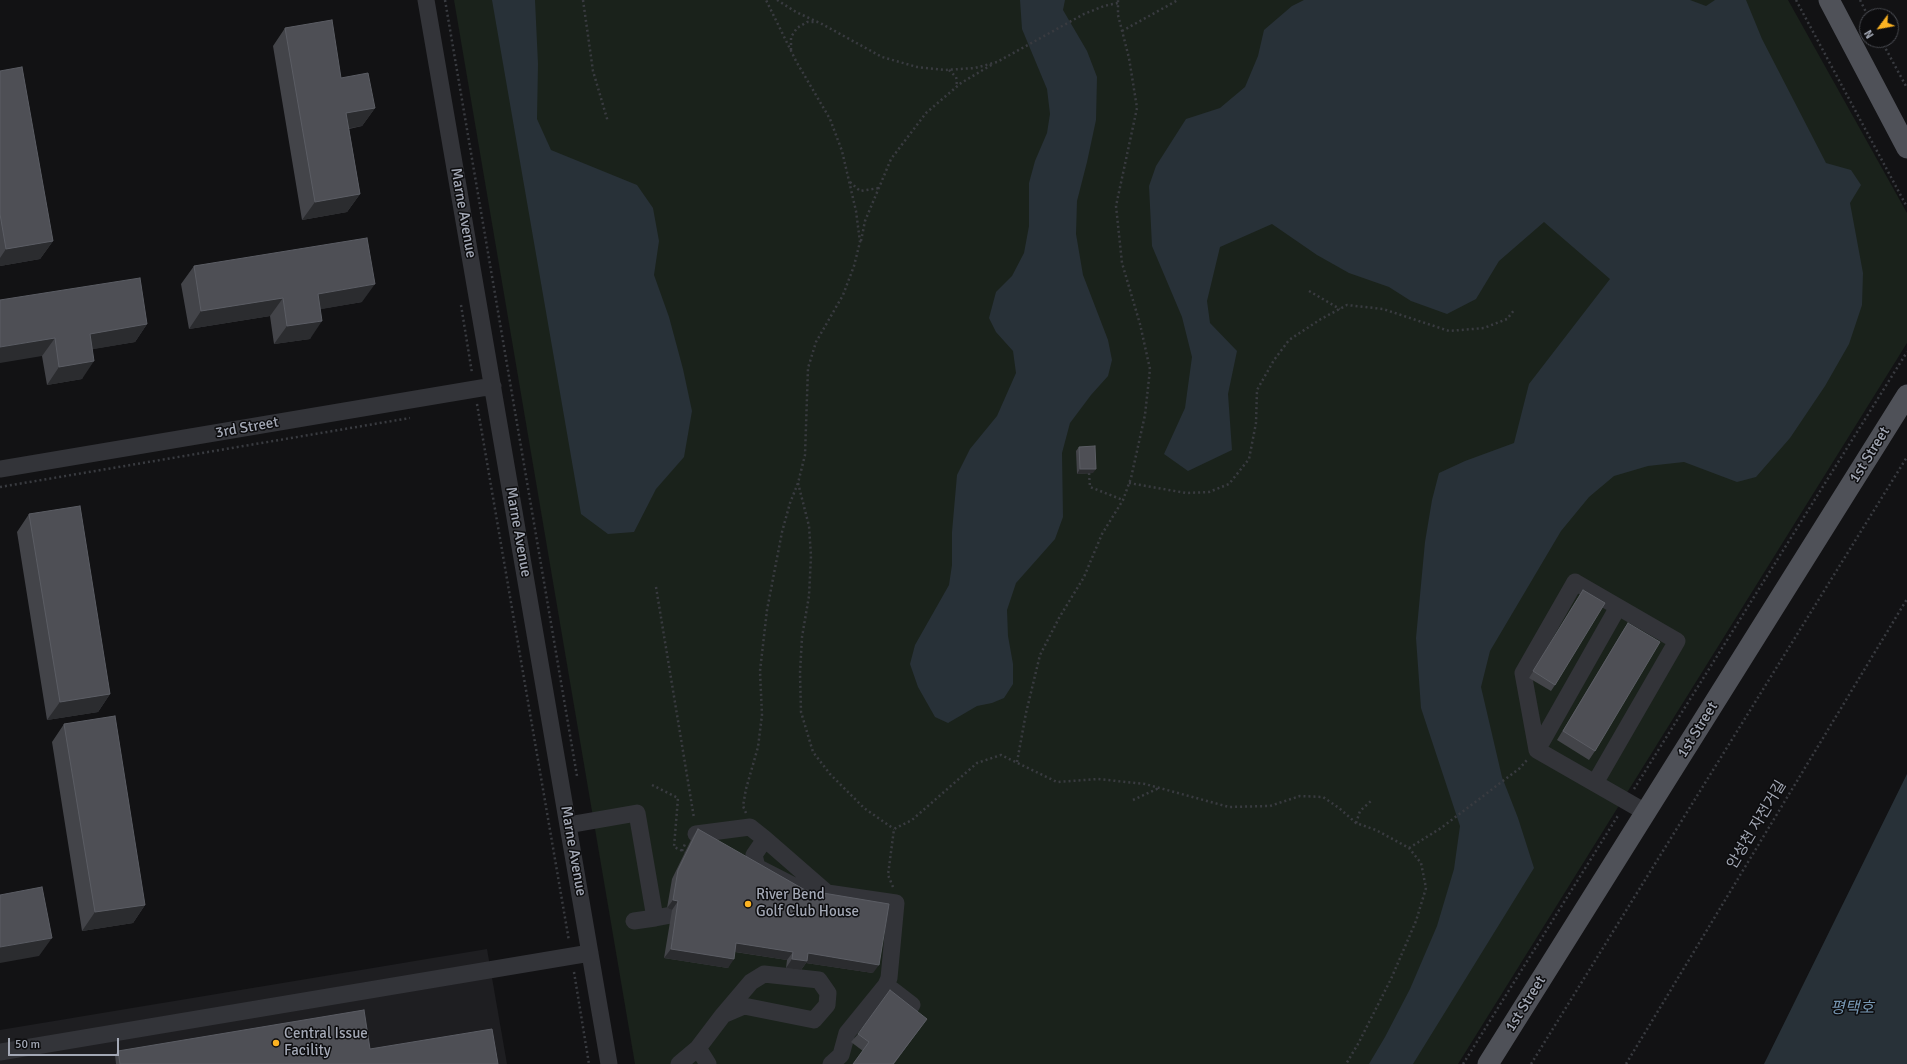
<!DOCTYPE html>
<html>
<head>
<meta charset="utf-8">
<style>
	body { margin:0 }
	#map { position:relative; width:1907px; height:1064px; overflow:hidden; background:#121214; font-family:Signika,sans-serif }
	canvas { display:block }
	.north { position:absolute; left:1859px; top:8px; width:40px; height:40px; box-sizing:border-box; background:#0d0d0f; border:1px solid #494b51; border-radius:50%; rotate:238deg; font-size:11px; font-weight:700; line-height:16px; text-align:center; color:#a3a8b5 }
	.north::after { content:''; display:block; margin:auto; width:14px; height:18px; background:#fcb322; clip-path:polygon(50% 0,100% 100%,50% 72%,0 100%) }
	.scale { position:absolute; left:8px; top:1038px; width:111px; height:18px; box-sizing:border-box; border:2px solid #a3a8b5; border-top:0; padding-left:5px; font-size:12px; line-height:14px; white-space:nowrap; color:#a3a8b5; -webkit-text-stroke:3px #0d0d0f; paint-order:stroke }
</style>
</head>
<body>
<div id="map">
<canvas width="1907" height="1064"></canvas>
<div class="north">N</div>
<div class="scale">50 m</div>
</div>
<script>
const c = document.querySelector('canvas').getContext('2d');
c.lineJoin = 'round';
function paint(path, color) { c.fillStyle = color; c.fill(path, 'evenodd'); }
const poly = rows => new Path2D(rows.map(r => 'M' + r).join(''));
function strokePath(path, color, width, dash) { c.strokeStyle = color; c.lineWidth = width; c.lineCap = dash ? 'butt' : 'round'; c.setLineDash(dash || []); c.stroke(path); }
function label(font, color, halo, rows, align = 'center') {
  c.font = font + ' Signika,"Noto Sans KR",sans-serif'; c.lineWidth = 3; c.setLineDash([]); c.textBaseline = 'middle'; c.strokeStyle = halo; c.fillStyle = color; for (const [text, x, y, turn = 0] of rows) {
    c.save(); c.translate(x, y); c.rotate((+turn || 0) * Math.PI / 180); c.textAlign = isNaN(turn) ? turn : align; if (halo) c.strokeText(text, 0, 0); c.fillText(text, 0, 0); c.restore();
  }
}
const built = poly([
	[487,949,507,1064,0,1064,0,1030]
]);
const green = poly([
	[454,0,1788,0,1907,213,1907,343,1458,1064,635,1064]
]);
const water = poly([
	[492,0,535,0,538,64,537,119,551,150,637,185,653,208,659,241,654,275,669,317,683,369,692,411,684,457,656,489,634,532,608,534,581,514],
	[1020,0,1065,0,1063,10,1087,51,1097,77,1096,120,1087,162,1077,201,1076,234,1083,275,1108,340,1112,360,1108,376,1091,395,1070,423,1062,453,1063,517,1055,539,1016,583,1007,610,1008,636,1013,664,1013,684,1004,698,992,703,977,706,948,723,935,717,918,687,910,664,915,645,949,585,952,565,952,532,957,475,970,449,997,416,1016,373,1013,351,996,332,989,318,996,292,1012,276,1024,253,1029,226,1029,183,1035,161,1047,133,1050,114,1047,89,1022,29],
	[1304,0,1690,0,1706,6,1715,0,1746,0,1762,39,1826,163,1851,170,1861,185,1850,203,1863,273,1862,305,1849,344,1825,386,1790,438,1756,477,1737,482,1684,462,1648,466,1614,476,1589,497,1561,531,1490,651,1481,687,1502,777,1518,818,1534,868,1413,1064,1369,1064,1385,1037,1410,989,1437,926,1454,869,1460,826,1421,708,1416,638,1425,542,1432,500,1439,473,1465,461,1514,443,1529,384,1610,279,1544,222,1499,261,1476,299,1447,314,1411,301,1389,287,1349,273,1317,255,1272,224,1220,247,1207,301,1210,323,1237,351,1228,394,1232,450,1188,471,1164,454,1185,408,1192,357,1182,317,1152,246,1149,186,1156,166,1186,119,1220,108,1245,87,1258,56,1264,30,1292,6],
	[1907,774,1907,1064,1764,1064]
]);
const path = poly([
	[445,0,577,776],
	[583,0,593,71,608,122],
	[777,0,796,12,822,24,882,57,917,67,945,70,975,68,997,62,1084,14,1104,6,1118,3],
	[1796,0,1907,207],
	[1860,0,1868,16],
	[1122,31,1178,0],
	[1881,40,1907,88],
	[791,50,791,37,797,28,807,22,817,22],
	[949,70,956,77,957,81,956,87],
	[850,182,860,191,879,188],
	[861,241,865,221,891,159,926,113,961,83,993,64],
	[1309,291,1340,309],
	[461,305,472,373],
	[477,404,569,941],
	[1089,473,1090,487,1123,500],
	[798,483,809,526,811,556,809,596,802,637,800,673,801,712,813,752,830,774,864,808,894,829],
	[1129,483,1186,493,1209,492,1229,484,1249,459,1256,423,1257,390,1274,360,1289,340,1321,319,1347,305,1383,309,1449,331,1484,328,1507,319,1515,309],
	[0,487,410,418],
	[656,587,694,818],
	[1017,762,1026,713,1040,655,1059,618,1084,577,1102,534,1123,500,1131,478,1145,415,1150,369,1140,324,1122,263,1116,206,1137,108,1129,58,1118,15,1118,0],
	[652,785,678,798,674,847,685,852],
	[1634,789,1907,352],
	[1133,800,1159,788],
	[746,813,743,806,746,789,758,747,762,715,760,671,767,610,782,532,790,503,798,483,805,455,808,368,816,342,843,295,854,266,860,242,856,211,842,151,830,119,796,61,766,0],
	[1356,823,1360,811,1371,801],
	[1409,848,1441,828,1520,768,1527,760],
	[682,851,685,844],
	[893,887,888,875,894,829,912,820,977,763,1001,755,1057,782,1098,779,1145,784,1229,807,1270,806,1300,796,1323,797,1339,808,1356,823,1376,830,1409,848,1421,863,1426,888,1416,921,1391,979,1358,1044,1346,1064],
	[574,972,589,1064],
	[1463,1064,1619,814],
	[1531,1064,1907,457],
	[1626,1064,1907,599]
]);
const minor = poly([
	[426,0,609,1064],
	[0,469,493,386],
	[1537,750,1523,673,1575,582,1677,641,1595,783],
	[1537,750,1618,607],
	[1537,750,1647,813],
	[568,825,637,813,655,918,634,921],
	[696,834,750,827,765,839],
	[827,893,765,839,754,855,757,867,800,889,896,903,889,978,886,985,847,1033,841,1055,831,1064],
	[655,918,671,915],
	[886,985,912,1005,905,1015],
	[698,1048,708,1064],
	[0,1052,590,953],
	[679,1064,698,1048,723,1015,751,982,764,974,819,980,828,993,827,1005,814,1020,744,1006,723,1015]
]);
const major = poly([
	[1829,0,1907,148],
	[1488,1064,1907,395]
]);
const wall = poly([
	[285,28,375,108,362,126,349,129,360,194,347,212,302,220,273,46],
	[0,71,53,241,40,259,0,266],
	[194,266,362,302,320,309,310,339,274,344,270,316,189,329,181,284],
	[0,300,147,324,135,342,92,349,82,379,47,385,42,356],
	[1079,447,1093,473,1077,474,1076,451],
	[29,514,110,694,98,712,47,720,17,532],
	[1583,590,1555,685,1551,691,1529,678],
	[1628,623,1595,751,1589,760,1557,740,1622,632],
	[64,724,145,905,133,923,82,931,52,742],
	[698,829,873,973,806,963,801,970,786,968,787,960,735,952,728,968,664,958,672,910,667,908,672,879,692,838],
	[921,1027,894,1064,853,1064,863,1051,851,1042,858,1034],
	[370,1049,498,1064,116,1064,115,1055,118,1051]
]);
const shadedWall = poly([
	[375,108,362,126,334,131,346,113],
	[360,194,347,212,302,220,315,202],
	[53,241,40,259,0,266,0,258,6,249],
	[375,284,362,302,305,312,318,294],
	[283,298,270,316,189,329,201,311],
	[322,321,310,339,274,344,287,326],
	[147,324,135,342,77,352,90,334],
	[55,338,42,356,0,363,0,347],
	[94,361,82,379,47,385,59,367],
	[1080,469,1096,469,1093,473,1077,474],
	[110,694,98,712,47,720,60,702],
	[673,900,678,901,672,910,667,908],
	[145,905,133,923,82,931,95,912],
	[52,938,39,956,0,963,0,947],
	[736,943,793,952,787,960,730,951],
	[671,949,734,959,728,968,664,958],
	[808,953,879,965,873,973,806,963,801,970,786,968,792,959]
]);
const building = poly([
	[332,20,341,78,368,73,375,108,346,113,360,194,315,202,285,28,332,20],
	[22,67,53,241,6,249,0,214,0,71,22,67],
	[367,238,375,284,318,294,322,321,287,326,283,298,201,311,194,266,367,238],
	[140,278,147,324,90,334,94,361,59,367,55,338,0,347,0,300,140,278],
	[1095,446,1096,469,1080,469,1079,447,1095,446],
	[80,506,110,694,60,702,29,514,80,506],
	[1583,590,1605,603,1555,685,1533,671,1583,590],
	[1628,623,1660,642,1595,751,1563,731,1628,623],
	[115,716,145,905,95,912,64,724,115,716],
	[698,829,805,890,889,904,879,965,808,953,807,961,792,959,793,952,736,943,734,959,671,949,678,901,673,900,678,870,698,829],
	[42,887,52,938,0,947,0,895,42,887],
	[890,990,927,1019,893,1064,853,1064,869,1042,858,1034,890,990],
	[364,1010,370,1049,492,1029,498,1064,120,1064,118,1051,364,1010]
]);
const markers = [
	[748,904,4,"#fcb322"],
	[276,1043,4,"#fcb322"]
];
const streetNames = [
	["Marne Avenue",463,213,80],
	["3rd Street",247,428,-10],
	["1st Street",1870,455,-58],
	["Marne Avenue",518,532,80],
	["1st Street",1698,730,-58],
	["안성천 자전거길",1757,825,-59],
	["Marne Avenue",573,851,80],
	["1st Street",1526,1004,-58]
];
const poiNames = [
	["River Bend",756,895],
	["Golf Club House",756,912],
	["Central Issue",284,1034],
	["Facility",284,1051]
];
const waterNames = [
	["평택호",1852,1009]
];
paint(built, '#1e1e21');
paint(green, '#1a221b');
paint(water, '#283138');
strokePath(path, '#393b40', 2.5, [2, 3]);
strokePath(minor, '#333439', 17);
strokePath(major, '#4f5158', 21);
paint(wall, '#434449');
paint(shadedWall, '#2b2c2f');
paint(building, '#4e4f55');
strokePath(building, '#5b5d64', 1);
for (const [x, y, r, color] of markers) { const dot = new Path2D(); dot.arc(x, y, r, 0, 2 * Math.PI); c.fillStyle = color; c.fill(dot); strokePath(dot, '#0d0d0f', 1.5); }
label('15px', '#a3a8b5', '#0d0d0f', streetNames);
label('15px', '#a3a8b5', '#0d0d0f', poiNames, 'left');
label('italic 16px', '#7797b3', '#0d0d0f', waterNames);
</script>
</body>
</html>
